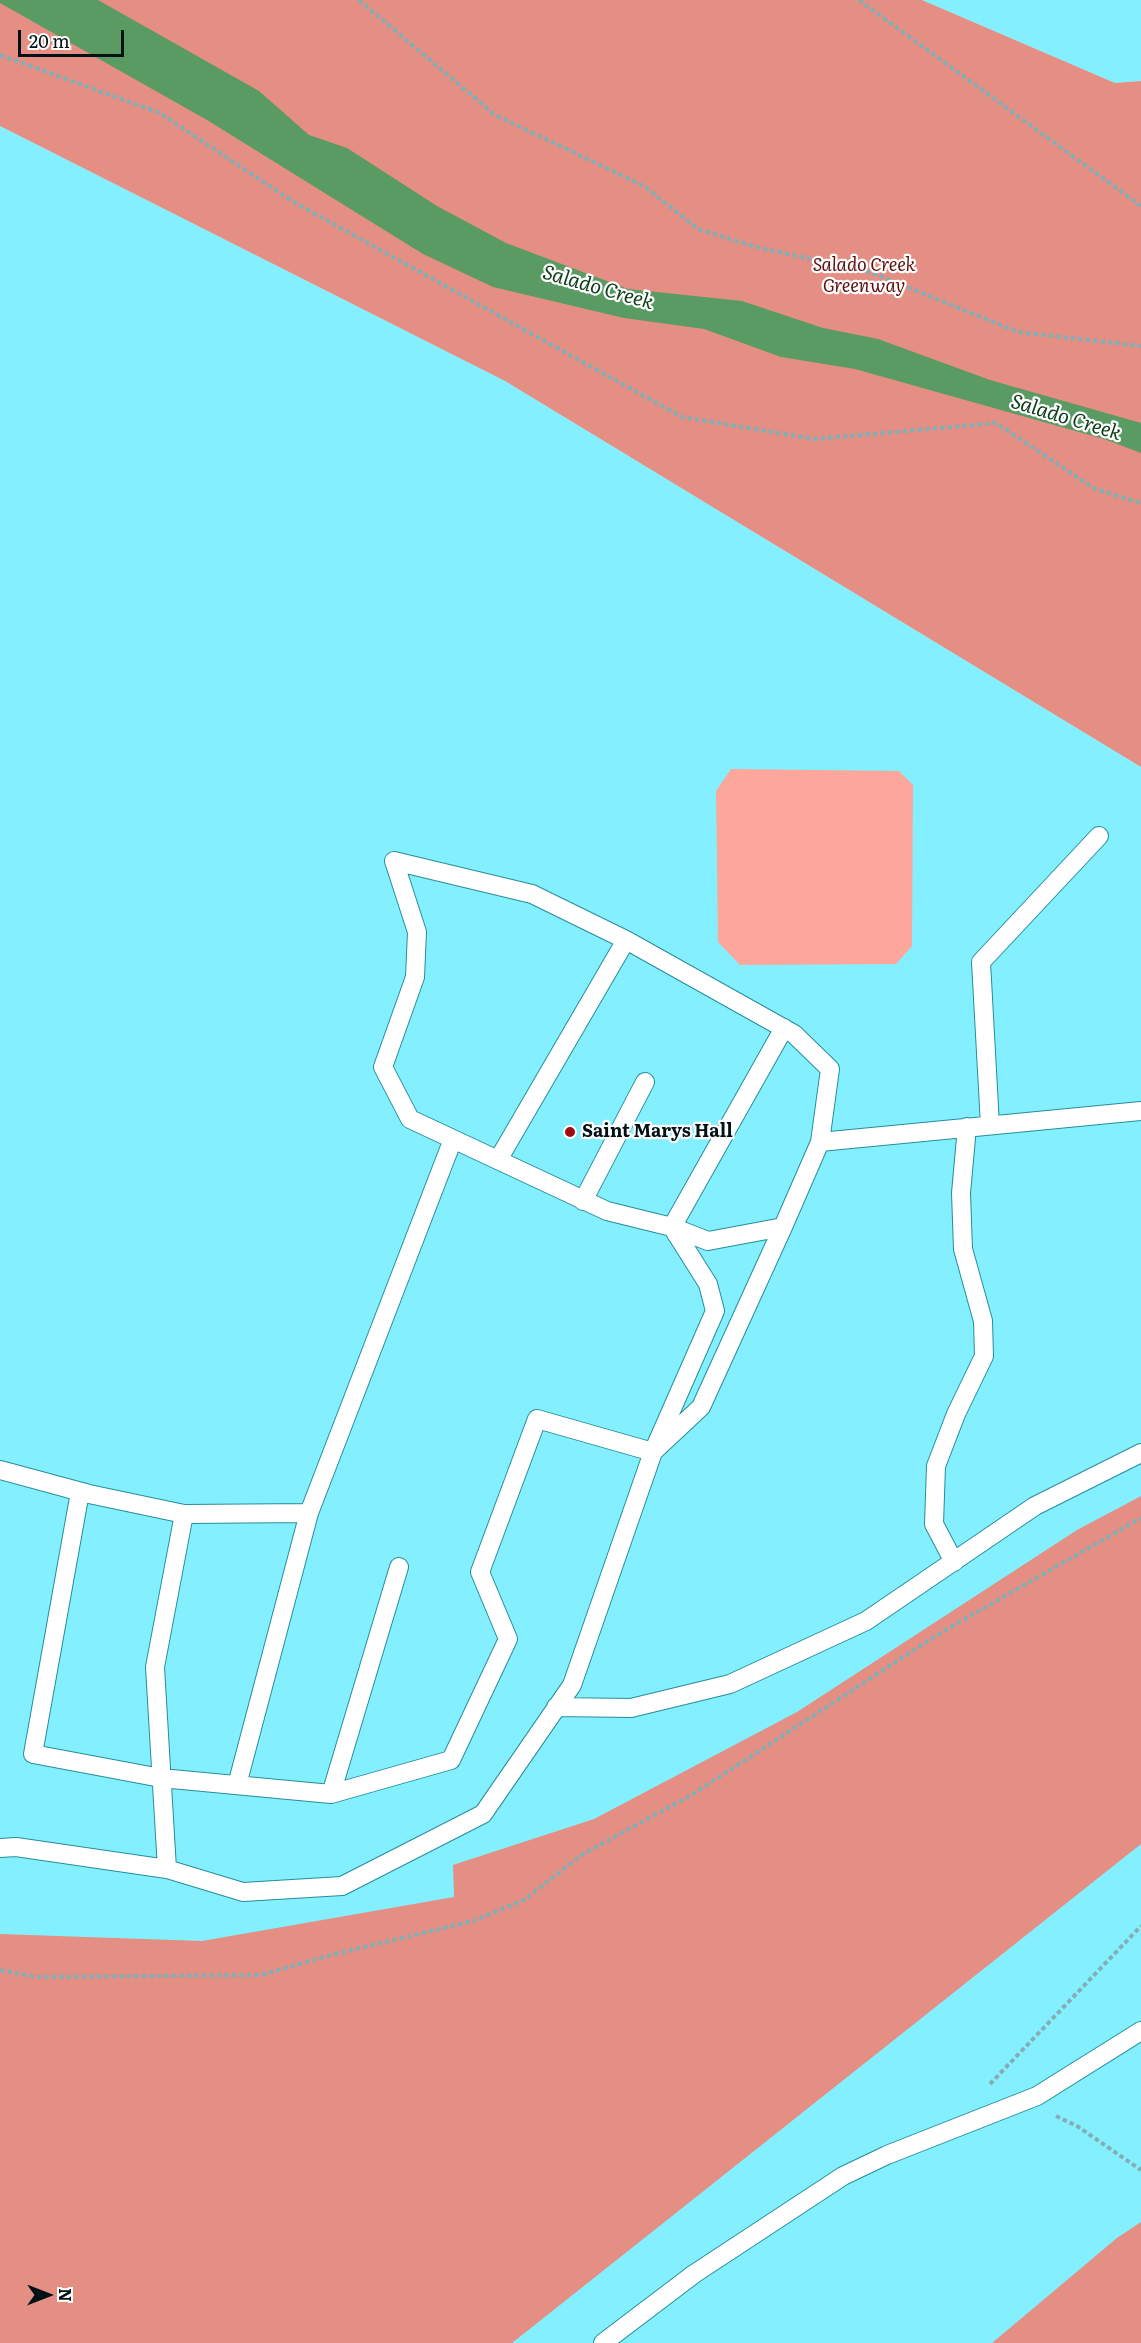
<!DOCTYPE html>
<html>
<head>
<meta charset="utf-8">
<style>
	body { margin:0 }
	#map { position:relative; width:1141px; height:2343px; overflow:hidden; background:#bef3fb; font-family:Literata,serif }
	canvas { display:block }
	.north { position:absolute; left:18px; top:2265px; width:60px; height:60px; -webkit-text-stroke:4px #fff; paint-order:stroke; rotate:90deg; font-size:16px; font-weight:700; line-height:24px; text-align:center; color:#001215 }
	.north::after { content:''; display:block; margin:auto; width:21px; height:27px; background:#001215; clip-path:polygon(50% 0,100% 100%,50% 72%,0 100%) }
	.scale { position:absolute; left:18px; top:30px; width:106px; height:27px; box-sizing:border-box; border:3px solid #001215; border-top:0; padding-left:8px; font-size:18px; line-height:21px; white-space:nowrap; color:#001215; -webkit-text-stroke:4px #fff; paint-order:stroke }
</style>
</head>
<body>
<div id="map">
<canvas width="1141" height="2343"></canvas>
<div class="north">N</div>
<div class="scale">20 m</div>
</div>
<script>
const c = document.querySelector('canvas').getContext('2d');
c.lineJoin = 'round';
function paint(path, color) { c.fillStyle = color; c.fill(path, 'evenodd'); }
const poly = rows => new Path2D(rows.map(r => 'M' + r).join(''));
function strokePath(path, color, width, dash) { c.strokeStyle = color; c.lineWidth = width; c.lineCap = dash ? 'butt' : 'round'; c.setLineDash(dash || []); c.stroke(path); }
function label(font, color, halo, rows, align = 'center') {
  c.font = font + ' Literata,serif'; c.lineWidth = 4.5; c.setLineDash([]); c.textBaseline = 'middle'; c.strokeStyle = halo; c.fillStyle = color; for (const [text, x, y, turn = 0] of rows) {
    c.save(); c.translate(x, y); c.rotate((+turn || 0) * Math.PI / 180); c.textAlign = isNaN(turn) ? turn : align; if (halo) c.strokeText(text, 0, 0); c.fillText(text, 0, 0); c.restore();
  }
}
const built = poly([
	[922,0,1141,0,1141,81,1115,83],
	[0,126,505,381,1141,767,1141,2343,0,2343]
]);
const green = poly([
	[731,769,899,771,913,785,912,946,896,964,740,965,718,942,716,791]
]);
const forest = poly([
	[0,0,922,0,1115,83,1141,81,1141,767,505,381,0,126],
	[1141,1496,1141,1844,512,2343,0,2343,0,1934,202,1941,454,1897,453,1865,594,1819,797,1712,1077,1530],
	[1141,2222,1141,2343,992,2343,1117,2238]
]);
const water = poly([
	[0,0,98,0,259,91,309,135,347,148,437,206,506,243,628,289,742,301,823,328,878,339,990,380,1141,423,1141,453,1104,439,855,369,781,357,704,329,624,318,493,287,423,254,207,120,0,3]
]);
const path = poly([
	[359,0,495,115,644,186,698,229,756,247,870,272,1018,332,1141,346],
	[859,0,1141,206],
	[0,55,160,113,292,201,682,417,815,439,996,423,1095,489,1141,503],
	[0,1970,36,1977,261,1975,331,1955,473,1921,524,1900,583,1854,693,1794,937,1635,1141,1518],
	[990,2084,1141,1926],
	[1056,2116,1077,2126,1141,2170]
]);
const lane = poly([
	[990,1125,981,962,1099,836],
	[820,1142,1141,1111],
	[498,1160,626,940],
	[583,1201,645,1082],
	[672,1227,784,1028],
	[653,1452,701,1407,783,1227,820,1142,830,1069,794,1034,626,940,532,894,394,861,417,932,415,977,383,1067,410,1119,607,1211,672,1227,708,1241,783,1227],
	[0,1470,89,1494,184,1514,155,1667,167,1869,16,1847,0,1848],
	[80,1492,33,1754,161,1778,331,1794,451,1760,508,1639,480,1572,537,1419,653,1452],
	[184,1514,309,1513,453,1139],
	[954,1562,934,1524,936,1466,956,1414,984,1356,983,1321,963,1249,961,1193,967,1127],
	[556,1707,631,1708,730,1684,866,1621,1035,1506,1141,1453],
	[237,1785,309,1513],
	[331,1794,399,1567],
	[167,1869,243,1892,342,1886,483,1814,572,1685,653,1452,715,1311,708,1284,672,1227],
	[603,2343,694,2274,843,2176,887,2155,1037,2096,1141,2031]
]);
const markers = [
	[570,1132,6,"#a30b11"]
];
const parkNames = [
	["Salado Creek",864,266],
	["Greenway",864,287]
];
const poiNames = [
	["Saint Marys Hall",582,1132]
];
const waterNames = [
	["Salado Creek",598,288,16],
	["Salado Creek",1066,418,17]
];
paint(built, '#84f0ff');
paint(green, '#fda69b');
paint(forest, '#e58e83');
paint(water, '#599b63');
strokePath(lane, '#268d9a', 20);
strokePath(path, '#84aeb4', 4, [4.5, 3]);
strokePath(lane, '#fff', 18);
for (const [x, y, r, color] of markers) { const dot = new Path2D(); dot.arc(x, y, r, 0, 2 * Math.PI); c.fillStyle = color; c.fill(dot); strokePath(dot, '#fff', 2); }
label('italic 18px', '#5f110e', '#fff', parkNames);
label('bold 18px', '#001215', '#fff', poiNames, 'left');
label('italic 20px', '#0b3e17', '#fff', waterNames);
</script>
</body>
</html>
